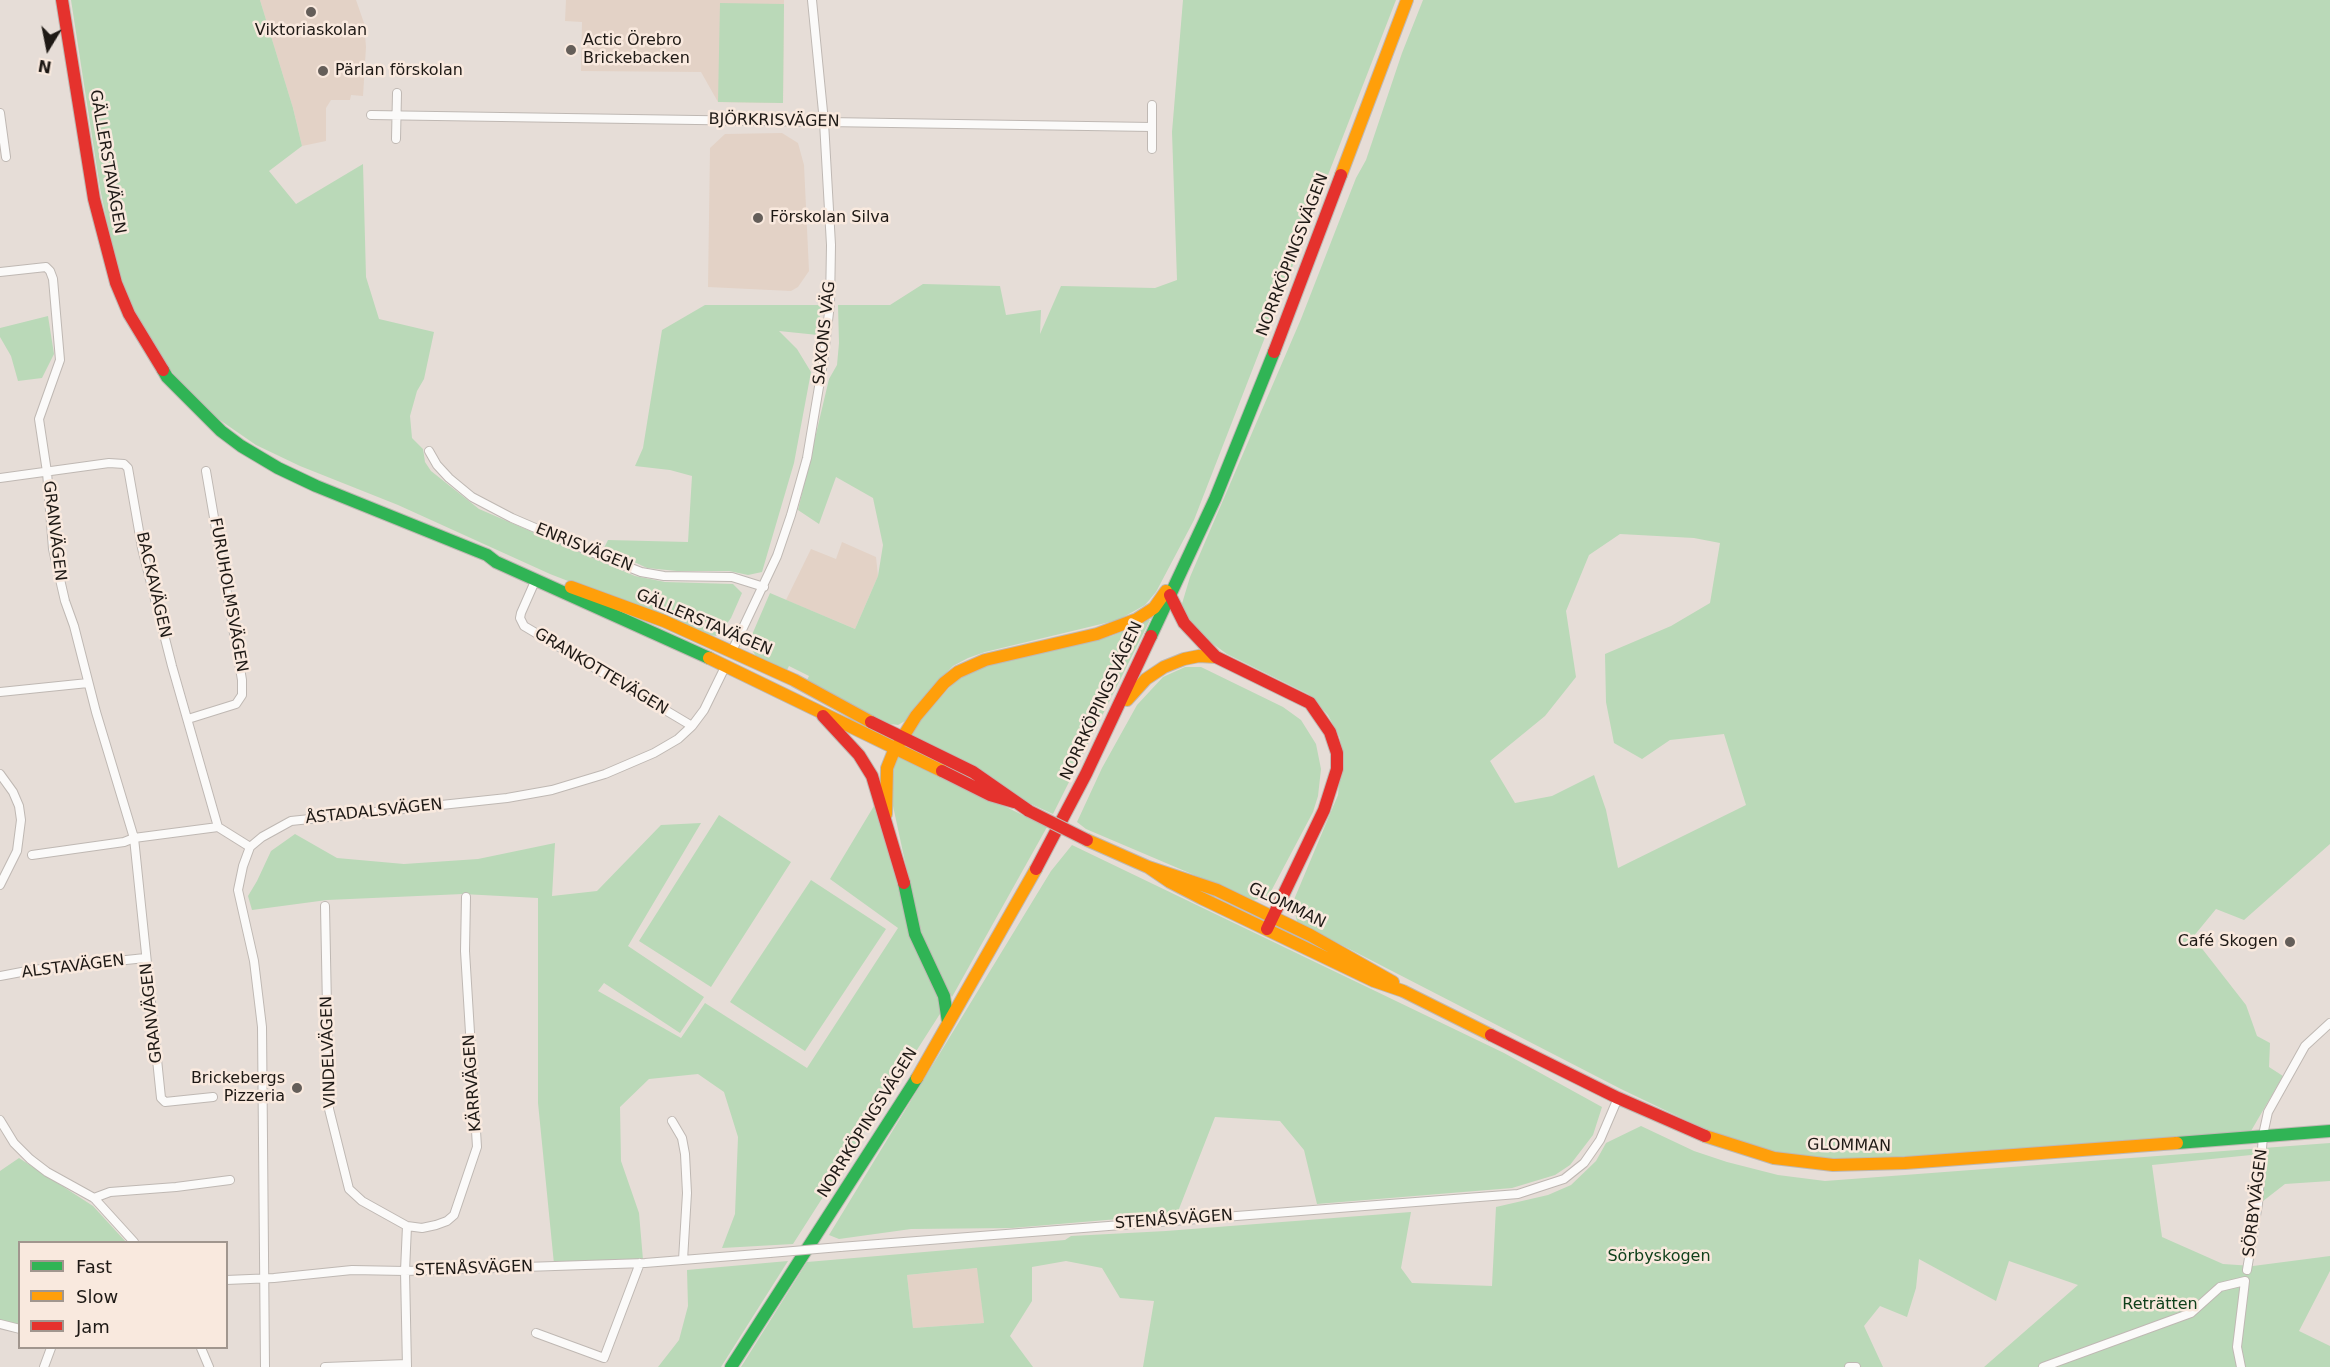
<!DOCTYPE html>
<html>
<head>
<meta charset="utf-8">
<style>
	body { margin:0 }
	#map { position:relative; width:2330px; height:1367px; overflow:hidden; background:#e6ddd7; font-family:"DejaVu Sans",sans-serif }
	canvas { display:block }
	.legend { position:absolute; left:18px; top:1241px; width:210px; height:108px; box-sizing:border-box; background:#f9e9de; border:2px solid #a1968e; margin:0; padding:8px 10px; list-style:none; font-size:18px; color:#1e1915 }
	.legend li { display:flex; align-items:center; gap:12px; height:30px }
	.legend b { width:30px; border:2px solid #a1968e }
	.north { position:absolute; left:18px; top:18px; width:60px; height:60px; -webkit-text-stroke:4px #f9e9de; paint-order:stroke; rotate:190deg; font-size:16px; font-weight:700; line-height:24px; text-align:center; color:#1e1915 }
	.north::after { content:''; display:block; margin:auto; width:21px; height:27px; background:#1e1915; clip-path:polygon(50% 0,100% 100%,50% 72%,0 100%) }
</style>
</head>
<body>
<div id="map">
<canvas width="2330" height="1367"></canvas>
<ul class="legend">
<li><b style="height:8px;background:#30b455"></b>Fast</li>
<li><b style="height:8px;background:#ff9f0a"></b>Slow</li>
<li><b style="height:8px;background:#e5322d"></b>Jam</li>
</ul>
<div class="north">N</div>
</div>
<script>
const c = document.querySelector('canvas').getContext('2d');
c.lineJoin = 'round';
function paint(path, color) { c.fillStyle = color; c.fill(path, 'evenodd'); }
const poly = rows => new Path2D(rows.map(r => 'M' + r).join(''));
function strokePath(path, color, width, dash) { c.strokeStyle = color; c.lineWidth = width; c.lineCap = dash ? 'butt' : 'round'; c.setLineDash(dash || []); c.stroke(path); }
function label(font, color, halo, rows, align = 'center') {
  c.font = font + ' "DejaVu Sans",sans-serif'; c.lineWidth = 5; c.setLineDash([]); c.textBaseline = 'middle'; c.strokeStyle = halo; c.fillStyle = color; for (const [text, x, y, turn = 0] of rows) {
    c.save(); c.translate(x, y); c.rotate((+turn || 0) * Math.PI / 180); c.textAlign = isNaN(turn) ? turn : align; if (halo) c.strokeText(text, 0, 0); c.fillText(text, 0, 0); c.restore();
  }
}
const built = poly([
	[260,0,356,0,364,23,366,47,363,96,351,95,350,100,331,100,326,108,326,141,302,146,293,108],
	[566,0,784,0,783,103,718,102,701,72,581,71,582,22,565,21],
	[782,133,798,143,804,165,809,271,798,287,791,291,708,287,710,148,725,134],
	[842,542,876,557,878,576,855,629,786,600,811,549,836,559],
	[978,1268,984,1323,913,1328,907,1275]
]);
const green = poly([
	[71,0,260,0,293,108,302,146,269,171,296,204,363,164,366,277,379,319,434,332,424,379,417,391,410,416,412,438,423,449,425,462,431,471,479,509,635,576,665,582,733,584,742,593,731,618,718,636,707,635,550,574,398,505,300,466,256,445,214,416,181,383,155,350,131,307,117,272,100,188],
	[1183,0,1396,0,1194,520,1156,592,1145,605,1118,620,985,652,968,658,953,666,934,685,905,721,898,725,884,723,806,682,809,676,789,666,786,672,758,659,750,647,751,637,770,593,855,629,878,576,883,545,873,498,836,477,819,524,798,510,829,379,837,365,839,343,838,305,890,305,923,284,1000,286,1006,315,1041,310,1040,334,1061,286,1155,288,1177,280,1172,132],
	[1423,0,2330,0,2330,844,2244,920,2216,909,2193,937,2246,1005,2257,1036,2270,1043,2269,1067,2283,1076,2251,1131,1907,1159,1821,1159,1776,1153,1719,1136,1621,1089,1297,922,1293,902,1338,795,1341,755,1340,738,1328,715,1308,694,1227,654,1195,631,1181,607,1190,577,1301,319,1356,178,1366,160,1402,53],
	[1620,534,1694,538,1720,543,1710,603,1671,626,1605,654,1606,702,1614,743,1642,759,1670,740,1724,734,1746,805,1618,868,1606,810,1594,775,1552,796,1515,803,1490,761,1545,716,1576,677,1566,611,1589,555],
	[720,3,784,4,783,103,718,102],
	[705,305,821,305,818,335,779,331,797,349,811,372,794,463,762,572,748,575,729,571,677,571,647,568,604,548,608,540,688,542,692,476,670,470,635,466,643,448,662,330],
	[48,316,54,354,42,378,18,381,11,356,0,337,0,328],
	[1148,620,1150,620,1053,814,1029,803,966,763,911,736,913,729,949,688,961,677,974,670,989,664,1112,636],
	[1185,667,1201,667,1283,707,1301,720,1316,744,1321,769,1318,796,1313,812,1268,897,1253,900,1086,829,1077,822,1102,768,1137,705,1163,677],
	[900,755,1047,827,952,997,933,968,920,931,893,806,891,779,895,762],
	[880,796,917,950,945,1006,793,1244,722,1248,735,1214,738,1137,724,1092,698,1074,649,1079,620,1107,621,1161,639,1213,643,1260,554,1264,538,1103,538,898,463,894,327,900,252,910,248,896,257,881,271,851,295,834,337,858,404,864,478,859,555,843,552,896,597,891,661,825,701,823,628,946,704,997,680,1033,604,983,598,991,681,1038,705,1003,807,1068,898,928,830,879],
	[719,815,791,862,711,987,639,941],
	[1072,845,1504,1053,1602,1107,1593,1135,1570,1165,1555,1175,1512,1188,1317,1204,1304,1150,1280,1121,1215,1117,1177,1214,1012,1228,911,1229,839,1239,829,1235,1051,871],
	[811,880,886,929,805,1051,730,1002],
	[1641,1126,1694,1151,1727,1162,1778,1175,1825,1181,2330,1143,2330,1181,2285,1184,2258,1205,2261,1154,2152,1165,2162,1237,2223,1264,2253,1266,2330,1256,2330,1271,2299,1331,2330,1346,2330,1367,1984,1367,2078,1285,2009,1261,1996,1301,1919,1259,1916,1288,1907,1317,1880,1306,1864,1326,1883,1367,1143,1367,1154,1301,1120,1298,1102,1268,1066,1261,1032,1267,1032,1301,1010,1336,1033,1367,741,1367,807,1262,1065,1240,1071,1236,1166,1231,1411,1212,1401,1268,1412,1283,1492,1286,1496,1207,1548,1195,1571,1185,1596,1161,1606,1143],
	[977,1268,984,1323,913,1328,907,1275],
	[19,1158,93,1206,126,1242,20,1242,19,1328,0,1328,0,1171],
	[788,1261,721,1367,658,1367,679,1340,688,1306,687,1270]
]);
const street = poly([
	[1152,105,1152,149],
	[0,113,6,157],
	[371,115,1152,127],
	[396,139,397,93],
	[0,272,46,267,50,271,53,279,60,360,39,419,47,472,53,549,65,601,74,626,96,712,134,838,161,1098,165,1102,213,1097],
	[429,451,437,465,449,478,472,497,512,518,596,554,641,572,664,576,732,577,764,587],
	[0,478,109,463,124,464,128,468,142,548,172,666,218,827],
	[536,579,521,613,520,618,524,626,692,726],
	[732,651,777,556,791,515,807,458,823,363,830,304,831,245,824,122,812,0],
	[0,692,88,683],
	[188,719,236,704,242,695,242,680,206,471],
	[0,774,13,792,19,806,21,820,17,851,0,885],
	[218,827,250,847],
	[32,855,124,842,134,838,218,827],
	[325,906,329,1109,349,1189,362,1201,407,1226,405,1271,407,1367],
	[0,976,32,970,145,958],
	[0,1120,14,1143,30,1159,47,1172,94,1198,134,1242],
	[672,1121,682,1138,685,1154,687,1193,683,1260],
	[94,1198,110,1192,176,1187,230,1180],
	[407,1226,422,1228,436,1225,447,1221,454,1215,477,1147,465,951,466,897],
	[840,1247,1518,1194,1564,1179,1584,1163,1600,1140,1618,1098],
	[2247,1270,2258,1204,2263,1135,2268,1112,2305,1046,2330,1023],
	[226,1280,274,1278,352,1270,405,1271,645,1263,770,1253],
	[0,1324,20,1329],
	[536,1333,604,1358,640,1263],
	[201,1348,209,1367],
	[44,1367,51,1348],
	[265,1367,262,1027,254,961,238,890,243,866,250,847,262,837,291,821,507,798,552,790,605,774,654,753,678,739,692,726,704,710,726,665],
	[325,1367,407,1364],
	[1849,1367,1856,1367],
	[2043,1367,2191,1313,2220,1287,2245,1281,2237,1347,2241,1367]
]);
const fast = poly([
	[163,370,167,377,221,431,241,446,278,468,316,486,487,555,496,562,709,658],
	[1151,636,1215,499,1274,352],
	[904,883,915,934,944,996,948,1022],
	[2177,1143,2330,1131],
	[731,1367,917,1078]
]);
const slow = poly([
	[1341,175,1407,0],
	[571,587,664,621,794,680,871,722],
	[709,658,942,771],
	[1127,700,1146,679,1164,667,1184,659,1199,656,1216,657],
	[886,814,887,768,893,753,916,716,944,683,958,672,985,660,1097,634,1137,619,1154,608,1166,591],
	[1087,840,1148,867,1217,890,1310,935,1393,982],
	[1148,867,1170,882,1201,898,1374,981,1403,991,1491,1035],
	[917,1078,1036,869],
	[1705,1136,1774,1158,1833,1165,1905,1163,2177,1143]
]);
const jam = poly([
	[62,0,94,199,116,283,129,314,163,370],
	[1274,352,1341,175],
	[1170,595,1184,623,1216,657,1310,703,1330,732,1337,753,1337,769,1324,810,1267,929],
	[823,716,859,755,872,776,904,883],
	[871,722,973,772,1029,811],
	[942,771,990,795,1014,802],
	[1036,869,1086,774,1151,636],
	[1491,1035,1618,1098,1705,1136]
]);
const streetBridge = poly([
	[770,1253,840,1247]
]);
const jamBridge = poly([
	[1029,811,1087,840]
]);
const markers = [
	[311,12,6,"#645e59"],
	[571,50,6,"#645e59"],
	[323,71,6,"#645e59"],
	[758,218,6,"#645e59"],
	[2290,942,6,"#645e59"],
	[297,1088,6,"#645e59"]
];
const poiNames = [
	["Viktoriaskolan",311,31,"center"],
	["Actic Örebro",583,41],
	["Brickebacken",583,59],
	["Pärlan förskolan",335,71],
	["Förskolan Silva",770,218],
	["Café Skogen",2278,942,"right"],
	["Brickebergs",285,1079,"right"],
	["Pizzeria",285,1097,"right"]
];
const streetNames = [
	["BJÖRKRISVÄGEN",774,121,1],
	["GÄLLERSTAVÄGEN",107,162,80],
	["NORRKÖPINGSVÄGEN",1293,255,-69],
	["SAXONS VÄG",825,333,-84],
	["GRANVÄGEN",54,531,83],
	["ENRISVÄGEN",584,548,22],
	["BACKAVÄGEN",153,585,77],
	["FURUHOLMSVÄGEN",228,595,80],
	["GÄLLERSTAVÄGEN",704,623,23],
	["GRANKOTTEVÄGEN",601,672,31],
	["NORRKÖPINGSVÄGEN",1102,701,-65],
	["ÅSTADALSVÄGEN",374,812,-6],
	["GLOMMAN",1287,906,26],
	["ALSTAVÄGEN",73,967,-7],
	["GRANVÄGEN",152,1013,-96],
	["VINDELVÄGEN",329,1052,-92],
	["KÄRRVÄGEN",473,1083,-94],
	["NORRKÖPINGSVÄGEN",868,1123,-58],
	["GLOMMAN",1849,1146,1],
	["SÖRBYVÄGEN",2256,1203,-83],
	["STENÅSVÄGEN",1174,1220,-4],
	["STENÅSVÄGEN",474,1269,-2]
];
const parkNames = [
	["Sörbyskogen",1659,1257],
	["Reträtten",2160,1305]
];
paint(built, '#e3d2c6');
paint(green, '#bad9b8');
strokePath(street, '#bfb8b3', 10);
strokePath(fast, '#bfb8b3', 14);
strokePath(slow, '#bfb8b3', 14);
strokePath(jam, '#bfb8b3', 14);
strokePath(street, '#fbfaf9', 8);
strokePath(fast, '#30b455', 12);
strokePath(slow, '#ff9f0a', 12);
strokePath(jam, '#e5322d', 12);
strokePath(streetBridge, '#bfb8b3', 10, []);
strokePath(jamBridge, '#bfb8b3', 14, []);
strokePath(streetBridge, '#fbfaf9', 8);
strokePath(jamBridge, '#e5322d', 12);
for (const [x, y, r, color] of markers) { const dot = new Path2D(); dot.arc(x, y, r, 0, 2 * Math.PI); c.fillStyle = color; c.fill(dot); strokePath(dot, '#f9e9de', 2); }
label('16px', '#1e1915', '#f9e9de', poiNames, 'left');
label('16px', '#1e1915', '#f9e9de', streetNames);
label('16px', '#0f401b', '#f9e9de', parkNames);
</script>
</body>
</html>
